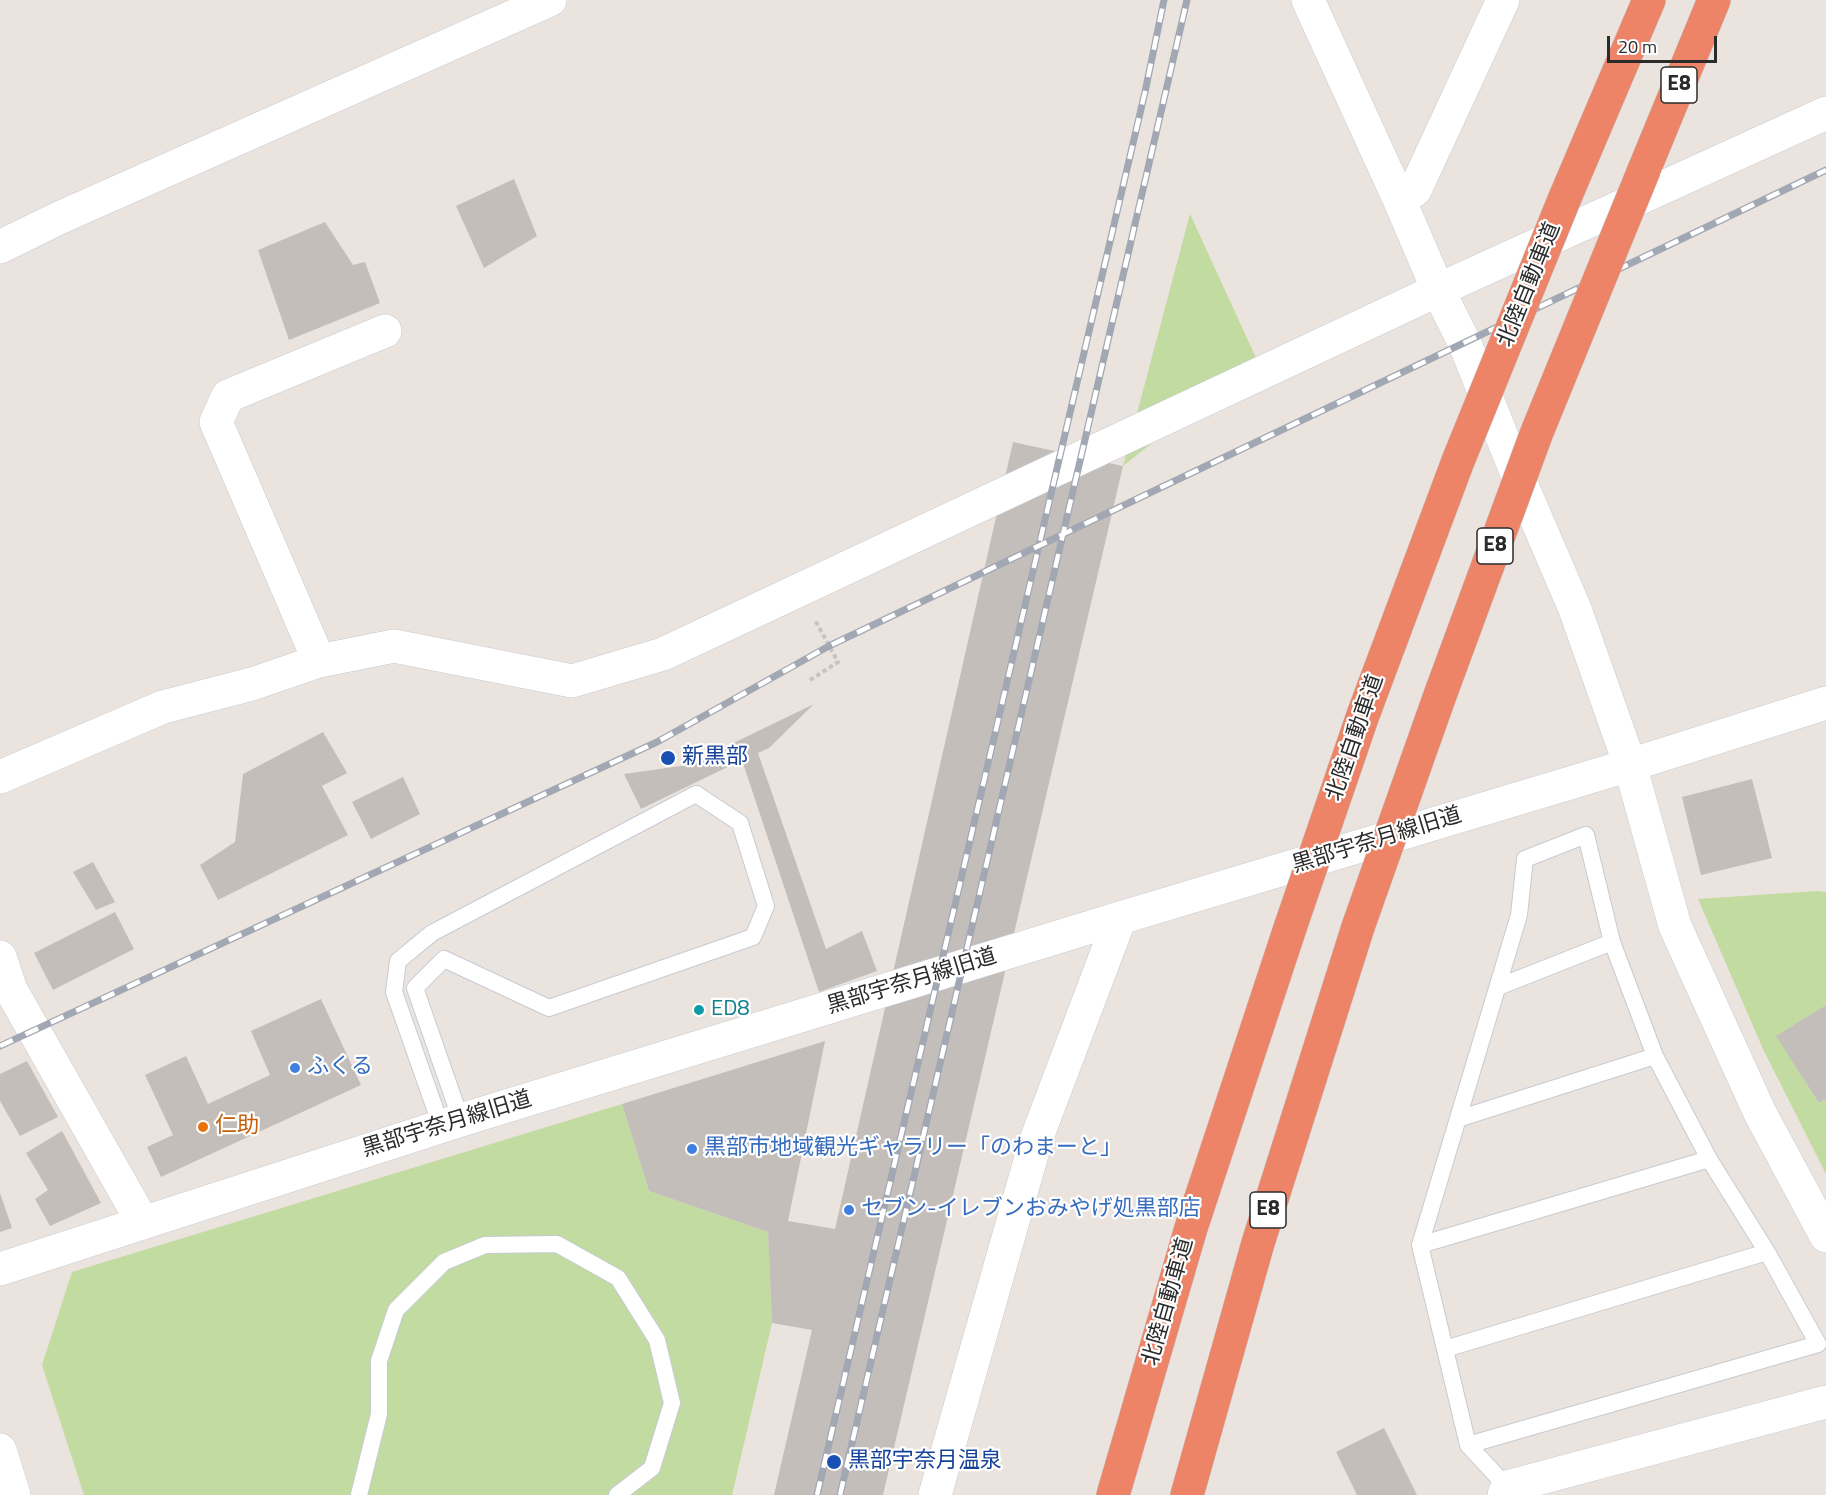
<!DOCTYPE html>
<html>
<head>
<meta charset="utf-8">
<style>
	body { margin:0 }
	#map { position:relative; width:1826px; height:1495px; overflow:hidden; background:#ebe3de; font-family:"Titillium Web",sans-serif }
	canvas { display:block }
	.scale { position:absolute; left:1607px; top:36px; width:110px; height:27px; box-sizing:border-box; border:3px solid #2b2b2b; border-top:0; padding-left:8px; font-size:18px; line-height:21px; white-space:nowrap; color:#2b2b2b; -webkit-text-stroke:4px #fff; paint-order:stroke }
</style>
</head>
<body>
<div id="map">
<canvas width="1826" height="1495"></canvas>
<div class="scale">20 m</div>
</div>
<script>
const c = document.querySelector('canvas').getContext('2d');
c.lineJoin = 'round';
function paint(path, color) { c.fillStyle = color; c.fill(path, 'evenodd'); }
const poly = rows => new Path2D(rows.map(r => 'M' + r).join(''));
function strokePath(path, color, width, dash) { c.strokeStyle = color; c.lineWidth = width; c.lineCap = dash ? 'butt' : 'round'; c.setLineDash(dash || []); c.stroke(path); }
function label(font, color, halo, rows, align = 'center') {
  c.font = font + ' "Titillium Web","Noto Sans JP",sans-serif'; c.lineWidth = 4.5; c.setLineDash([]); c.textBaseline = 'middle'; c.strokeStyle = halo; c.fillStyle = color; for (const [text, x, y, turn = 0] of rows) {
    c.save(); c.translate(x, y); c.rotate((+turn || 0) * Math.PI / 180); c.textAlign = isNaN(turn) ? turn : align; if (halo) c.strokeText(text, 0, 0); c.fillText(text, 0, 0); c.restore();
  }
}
const green = poly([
	[1190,214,1257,360,1123,466],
	[1817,891,1826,892,1826,1005,1777,1036,1819,1103,1826,1099,1826,1174,1763,1049,1698,899],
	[622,1104,649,1191,768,1232,772,1323,732,1495,84,1495,42,1365,72,1272]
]);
const building = poly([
	[514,179,537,236,484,268,456,206],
	[325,222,353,265,365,262,380,303,289,340,258,250],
	[1013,442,1123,466,883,1495,774,1495,812,1330,772,1323,768,1232,649,1191,622,1104,825,1041,788,1221,835,1229],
	[814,704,769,748,758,753,826,949,862,931,877,971,819,992,742,760,641,809,624,774,688,765],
	[323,732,347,773,322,786,348,835,218,900,200,865,235,842,243,774],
	[403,777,420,814,371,839,352,802],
	[1752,779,1772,858,1701,875,1682,797],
	[93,862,115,902,96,910,73,872],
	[115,912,134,949,53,990,34,953],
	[321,999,361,1085,161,1177,147,1147,173,1135,145,1075,186,1056,208,1104,270,1075,251,1031],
	[1826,1005,1826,1099,1819,1103,1776,1036],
	[27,1061,58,1117,20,1136,0,1101,0,1074],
	[62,1131,101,1203,50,1226,35,1199,48,1190,26,1153],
	[0,1193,12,1228,0,1232],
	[1384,1428,1417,1495,1357,1495,1336,1452]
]);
const path = poly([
	[810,680,838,662,815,620]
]);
const lane = poly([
	[1498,987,1612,942],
	[1458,1119,1655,1056],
	[441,1126,394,992,398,961,432,933,696,794,740,823,766,906,753,937,549,1008,444,959,415,988,461,1120],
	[1420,1245,1709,1159],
	[1445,1349,1767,1252],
	[1468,1445,1818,1344,1767,1252,1709,1159,1655,1056,1612,942,1586,835,1525,859,1519,915,1420,1245,1468,1445,1507,1487],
	[359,1495,379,1414,379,1361,396,1310,444,1262,485,1245,557,1244,618,1278,657,1340,672,1403,652,1468,617,1495]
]);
const street = poly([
	[1308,0,1399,199,1438,290,1465,344,1517,474,1575,609,1630,765],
	[1399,199,1415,190,1503,0],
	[0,247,59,218,550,0],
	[319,661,216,422,228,396,385,331],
	[0,777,163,707,252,684,319,661,394,646,572,681,663,654,1438,290,1826,113],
	[0,957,11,990,143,1223],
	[935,1495,1036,1140,1120,918],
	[1504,1495,1507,1487,1826,1402]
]);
const secondary = poly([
	[1630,765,1675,926,1760,1113,1826,1236],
	[0,1269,461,1120,1120,918,1630,765,1826,703],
	[0,1450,14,1495]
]);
const highway = poly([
	[1644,170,1714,0],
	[1564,200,1649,0],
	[1113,1495,1191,1228,1290,928],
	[1187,1495,1258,1243,1358,927]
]);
const rail = poly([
	[0,1046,657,742,829,646,1826,170],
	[817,1495,1145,92,1164,0],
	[840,1495,1187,0]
]);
const highwayBridge = poly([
	[1358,927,1439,698,1537,432,1644,170],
	[1290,928,1363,715,1458,461,1564,200]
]);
const markers = [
	[668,758,8,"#1a4fb4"],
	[699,1010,6,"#0f9aa8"],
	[295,1068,6,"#3f7fe0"],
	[203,1127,6,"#e8710a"],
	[692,1149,6,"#3f7fe0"],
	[849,1210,6,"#3f7fe0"],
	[834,1462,8,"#1a4fb4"]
];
const shields = [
	[1679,85,36],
	[1495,546,36],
	[1268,1210,36]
];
const shieldNames = [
	["E8",1679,85],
	["E8",1495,546],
	["E8",1268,1210]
];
const streetNames = [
	["北陸自動車道",1530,285,-68],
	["北陸自動車道",1356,738,-71],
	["黒部宇奈月線旧道",1377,841,-17],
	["黒部宇奈月線旧道",912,982,-17],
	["黒部宇奈月線旧道",447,1125,-17],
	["北陸自動車道",1169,1302,-74]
];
const transitNames = [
	["新黒部",682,758],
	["黒部宇奈月温泉",848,1462]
];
const cultureNames = [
	["ED8",711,1010]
];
const shopNames = [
	["ふくる",307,1068],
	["黒部市地域観光ギャラリー「のわまーと」",704,1149],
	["セブン-イレブンおみやげ処黒部店",861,1210]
];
const foodNames = [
	["仁助",215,1127]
];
paint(green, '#c1dba1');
paint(building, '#c4beba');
strokePath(lane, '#c6cbd2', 18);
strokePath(street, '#c6cbd2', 34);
strokePath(secondary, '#c6cbd2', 34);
strokePath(highway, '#c4c4c4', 34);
strokePath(path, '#c4c4c4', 4, [4.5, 3]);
strokePath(lane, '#fff', 16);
strokePath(street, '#fff', 33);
strokePath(secondary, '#fff', 33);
strokePath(highway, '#ed8468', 33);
strokePath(rail, '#a1a8b3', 7);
strokePath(rail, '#fff', 4.5, [14]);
strokePath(highwayBridge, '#c4c4c4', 34, []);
strokePath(highwayBridge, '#ed8468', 33);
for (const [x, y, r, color] of markers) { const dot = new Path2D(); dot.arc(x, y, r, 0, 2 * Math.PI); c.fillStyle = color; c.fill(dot); strokePath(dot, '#fff', 2); }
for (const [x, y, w] of shields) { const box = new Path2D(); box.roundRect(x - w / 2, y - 18, w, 36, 4.5); c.fillStyle = '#fff'; c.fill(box); strokePath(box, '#2b2b2b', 1.5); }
label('bold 21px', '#2b2b2b', null, shieldNames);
label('22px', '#2b2b2b', '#fff', streetNames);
label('22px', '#164399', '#fff', transitNames, 'left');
label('22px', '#0d838f', '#fff', cultureNames, 'left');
label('22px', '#366cbe', '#fff', shopNames, 'left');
label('22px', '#c56008', '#fff', foodNames, 'left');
</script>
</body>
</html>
